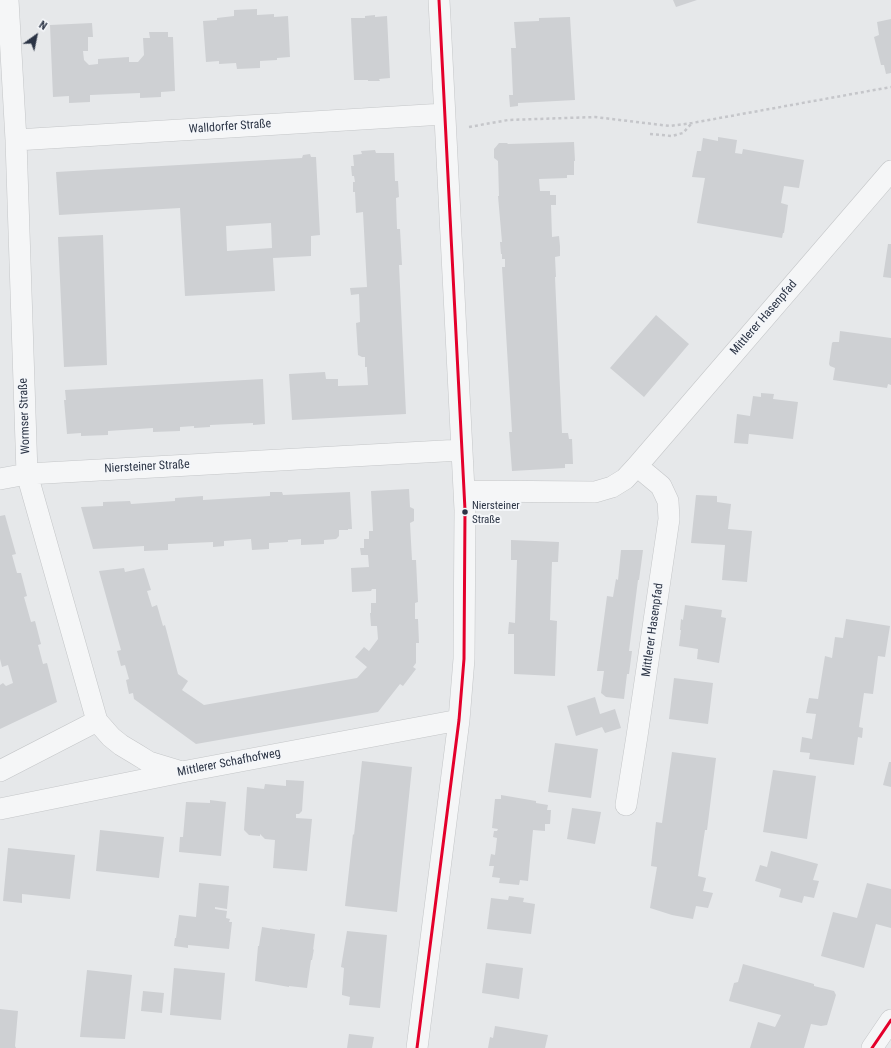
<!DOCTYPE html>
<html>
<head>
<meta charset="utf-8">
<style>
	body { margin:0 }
	#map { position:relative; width:891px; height:1048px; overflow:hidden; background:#e6e8ea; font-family:"Roboto Condensed",sans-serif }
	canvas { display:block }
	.north { position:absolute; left:16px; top:16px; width:40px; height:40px; -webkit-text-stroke:3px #f4f6f9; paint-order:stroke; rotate:33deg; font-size:11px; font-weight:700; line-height:16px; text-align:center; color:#2b3445 }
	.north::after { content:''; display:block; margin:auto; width:14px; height:18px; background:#2b3445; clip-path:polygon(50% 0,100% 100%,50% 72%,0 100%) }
</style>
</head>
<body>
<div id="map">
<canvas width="891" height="1048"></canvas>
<div class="north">N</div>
</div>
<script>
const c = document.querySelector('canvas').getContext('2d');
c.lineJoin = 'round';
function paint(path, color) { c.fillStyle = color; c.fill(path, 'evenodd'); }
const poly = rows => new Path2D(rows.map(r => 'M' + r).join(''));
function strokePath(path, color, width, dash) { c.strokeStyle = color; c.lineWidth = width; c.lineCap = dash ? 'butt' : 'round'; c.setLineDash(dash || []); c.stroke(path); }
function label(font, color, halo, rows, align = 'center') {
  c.font = font + ' "Roboto Condensed",sans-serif'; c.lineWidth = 4; c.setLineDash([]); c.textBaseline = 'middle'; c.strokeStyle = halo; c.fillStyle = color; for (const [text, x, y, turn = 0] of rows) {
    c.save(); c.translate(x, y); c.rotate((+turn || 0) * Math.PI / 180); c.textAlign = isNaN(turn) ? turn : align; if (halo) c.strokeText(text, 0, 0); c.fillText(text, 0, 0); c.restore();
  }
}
const building = poly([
	[673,0,697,0,676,7],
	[257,9,257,15,274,14,274,17,288,16,290,57,277,58,277,60,260,61,260,68,237,69,236,63,219,64,219,61,206,62,203,21,217,20,217,18,234,16,234,10],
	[375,15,375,17,387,16,390,78,379,79,380,81,368,81,368,80,354,80,351,18,365,18,365,16],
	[570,17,575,100,518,103,518,106,510,107,509,95,513,95,511,48,516,48,514,22,539,21,539,18],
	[891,19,891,73,886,74,884,65,881,65,874,37,879,35,877,22],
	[92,23,93,37,88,37,88,51,83,51,84,60,89,65,98,64,98,59,129,57,129,62,138,62,144,55,143,38,150,38,149,32,168,32,168,37,173,37,175,91,161,92,161,97,140,98,140,93,90,95,90,102,69,103,69,96,53,97,50,25],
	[718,137,737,140,735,153,742,154,743,149,804,160,799,188,784,186,781,203,788,205,784,233,783,233,782,238,697,223,705,178,692,177,697,151,701,151,703,138,718,141],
	[574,142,575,161,574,161,574,175,567,175,567,178,539,179,540,191,550,191,550,195,556,195,556,205,551,205,552,237,559,236,560,246,560,256,555,257,556,277,555,277,562,433,568,433,569,439,572,439,573,464,565,464,565,468,512,471,509,432,512,432,502,267,505,267,505,259,502,259,502,254,501,254,500,242,502,242,498,196,499,196,498,161,494,158,494,149,499,143,507,143,508,144],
	[375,150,376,153,394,153,395,181,398,181,399,197,396,198,397,229,400,229,402,265,399,265,406,414,292,420,289,374,325,372,326,379,338,379,338,386,368,385,367,370,367,367,365,367,365,357,362,357,358,355,356,323,360,322,359,294,351,295,350,288,367,287,363,212,356,213,355,192,353,192,353,182,355,182,354,176,352,176,351,166,354,166,353,155,362,154,361,151],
	[310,154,311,157,316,157,320,235,311,236,311,256,273,258,275,291,185,296,180,208,59,215,56,172,302,158,303,155],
	[271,223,272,248,227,251,226,226],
	[103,235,107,365,64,367,58,237],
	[888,244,891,244,891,278,883,277],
	[656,315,689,344,644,397,610,368],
	[840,331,891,338,891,385,888,384,887,388,833,380,835,368,830,366,829,364,832,343,833,342,839,342],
	[263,379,265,424,253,425,253,423,210,425,210,427,194,428,194,426,180,427,180,431,153,432,153,428,108,431,108,435,81,436,81,433,67,434,64,400,66,400,65,390],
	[761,393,774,394,773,399,798,402,793,439,749,434,748,444,734,443,737,414,750,416,753,396,761,397],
	[409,489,410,507,414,509,414,521,410,523,412,560,416,560,418,602,415,603,415,619,418,619,419,643,416,643,416,663,413,667,416,669,403,686,400,684,378,712,196,744,134,699,133,693,129,694,126,680,129,679,125,665,121,666,117,651,121,650,99,571,124,568,125,572,144,568,151,590,147,591,152,607,157,605,163,626,165,625,178,674,188,681,182,690,204,705,357,678,367,667,355,657,364,647,369,651,378,639,377,626,371,626,370,613,371,613,371,603,376,603,376,589,372,589,371,591,352,592,351,568,369,567,368,555,361,555,360,548,364,548,364,539,369,539,369,531,373,531,371,491],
	[270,492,282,492,283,495,350,492,352,529,348,529,348,530,339,530,339,536,336,539,324,540,324,544,301,545,301,539,288,540,288,542,269,543,269,549,252,550,251,539,224,541,224,546,213,547,213,542,168,544,168,550,144,551,144,546,93,549,81,507,103,506,103,502,130,501,131,504,175,501,175,498,203,496,203,500,270,496],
	[696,495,717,496,717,502,731,504,728,529,752,531,747,582,722,580,725,545,691,543],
	[5,515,16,554,12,555,17,573,21,573,27,596,24,597,31,622,35,621,41,644,38,645,43,664,47,663,57,702,0,729,0,685,3,683,6,686,13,683,8,665,2,667,0,659,0,516],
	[511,540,559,542,558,562,552,562,550,620,557,621,555,676,514,674,514,634,508,634,509,622,515,623,517,560,511,560],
	[621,550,643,550,639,580,638,580,629,651,632,651,629,674,627,674,624,699,606,697,601,693,604,671,597,671,607,596,613,597,616,579,618,580],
	[685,605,722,610,721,617,726,618,719,663,697,659,698,649,679,646,681,630,680,630,681,619,683,620],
	[846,619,890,626,885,657,878,656,873,694,864,693,859,727,863,728,862,738,858,737,854,765,809,759,810,753,800,752,802,737,812,739,816,714,806,713,809,698,818,699,825,656,832,658,835,637,843,638],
	[674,678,713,683,708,724,669,719],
	[595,697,600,714,615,709,621,728,605,733,602,727,576,736,567,706],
	[555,743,598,749,591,798,548,792],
	[672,752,716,758,707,830,705,830,698,876,706,878,703,891,713,893,708,908,696,906,693,919,672,915,650,908,657,867,651,866,656,822,662,823],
	[362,761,412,767,397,912,345,906,353,834,354,835],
	[889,762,891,762,891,787,883,785],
	[773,770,816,776,807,839,763,832],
	[286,780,304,781,302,811,299,814,296,814,296,818,312,819,307,871,273,868,275,840,265,839,260,834,260,836,249,835,244,830,247,787,264,789,265,784,286,786],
	[501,795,536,801,536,803,548,805,547,810,551,810,550,824,545,824,545,831,533,830,528,881,520,880,519,885,499,883,500,878,492,877,494,866,489,866,491,854,495,855,497,838,493,837,494,831,497,831,498,829,492,828,495,799,501,799],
	[210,800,226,802,221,856,179,852,180,837,183,837,186,802,210,803],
	[572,808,601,812,595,844,567,839],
	[100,830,164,837,159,878,96,871],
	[8,848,75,855,70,899,22,894,22,903,3,901],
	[771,851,818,864,813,880,819,881,814,898,804,896,802,903,779,897,781,889,755,881,760,865,767,867],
	[199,883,229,886,227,909,215,907,215,909,227,911,226,918,230,919,229,922,232,922,229,949,188,945,188,948,174,946,175,938,176,938,179,915,196,917],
	[867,883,891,889,891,928,876,924,864,968,821,956,833,912,857,918],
	[509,896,524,898,523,902,535,904,531,934,487,929,491,898,508,900],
	[262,927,280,930,280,929,315,934,313,950,314,949,312,960,311,960,307,988,289,986,289,987,255,981,258,946,259,946],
	[347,931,387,935,380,1008,349,1005,350,997,342,995,342,993,344,968,341,967],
	[486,963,523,968,519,999,482,993],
	[743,964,814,984,814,986,834,991,836,995,827,1025,821,1026,811,1024,804,1048,750,1048,758,1022,775,1027,781,1015,729,1001,734,983,738,982],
	[174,968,225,973,221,1020,170,1015],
	[87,970,132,975,125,1039,80,1037],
	[143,991,164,993,162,1013,141,1011],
	[0,1009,18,1011,15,1046,16,1048,0,1048],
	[495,1026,548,1035,545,1048,488,1048,490,1037,493,1038],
	[349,1034,374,1037,372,1048,347,1048]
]);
const path = poly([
	[469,127,508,120,595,117,670,126,692,123,891,87],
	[650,134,672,136,683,133,692,123]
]);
const street = poly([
	[8,0,16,140,27,474,97,721,111,737,121,745,136,754,149,762,182,772],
	[16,140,444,114],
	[0,479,27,474,461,450],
	[464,491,595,492,612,487,625,479,637,466,891,171],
	[0,771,97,721],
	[626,805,637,736,669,519,668,501,661,486,637,466],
	[0,809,182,772,459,720],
	[417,1048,459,720,464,659,465,510,439,0],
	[872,1048,891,1020]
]);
const bus1 = poly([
	[417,1048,459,720,464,659,465,510,439,0],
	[872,1048,891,1020]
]);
const markers = [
	[465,512,3.5,"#2b3445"]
];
const busNames = [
	["Niersteiner",472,506],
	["Straße",472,520]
];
const streetNames = [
	["Walldorfer Straße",230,127,-4],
	["Mittlerer Hasenpfad",764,318,-49],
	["Wormser Straße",25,416,-92],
	["Niersteiner Straße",147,467,-3],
	["Mittlerer Hasenpfad",653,630,-82],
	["Mittlerer Schafhofweg",229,763,-11]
];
paint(building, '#ced0d3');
strokePath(street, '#c4c6c8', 22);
strokePath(path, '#c5c6ca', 2.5, [3, 3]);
strokePath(street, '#f5f6f7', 21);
strokePath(bus1, '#e4002b', 3);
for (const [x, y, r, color] of markers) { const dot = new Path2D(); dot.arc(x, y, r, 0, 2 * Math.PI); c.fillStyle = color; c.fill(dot); strokePath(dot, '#f4f6f9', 1.5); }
label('11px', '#2b3445', '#f4f6f9', busNames, 'left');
label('12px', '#2b3445', '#f4f6f9', streetNames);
</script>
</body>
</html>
